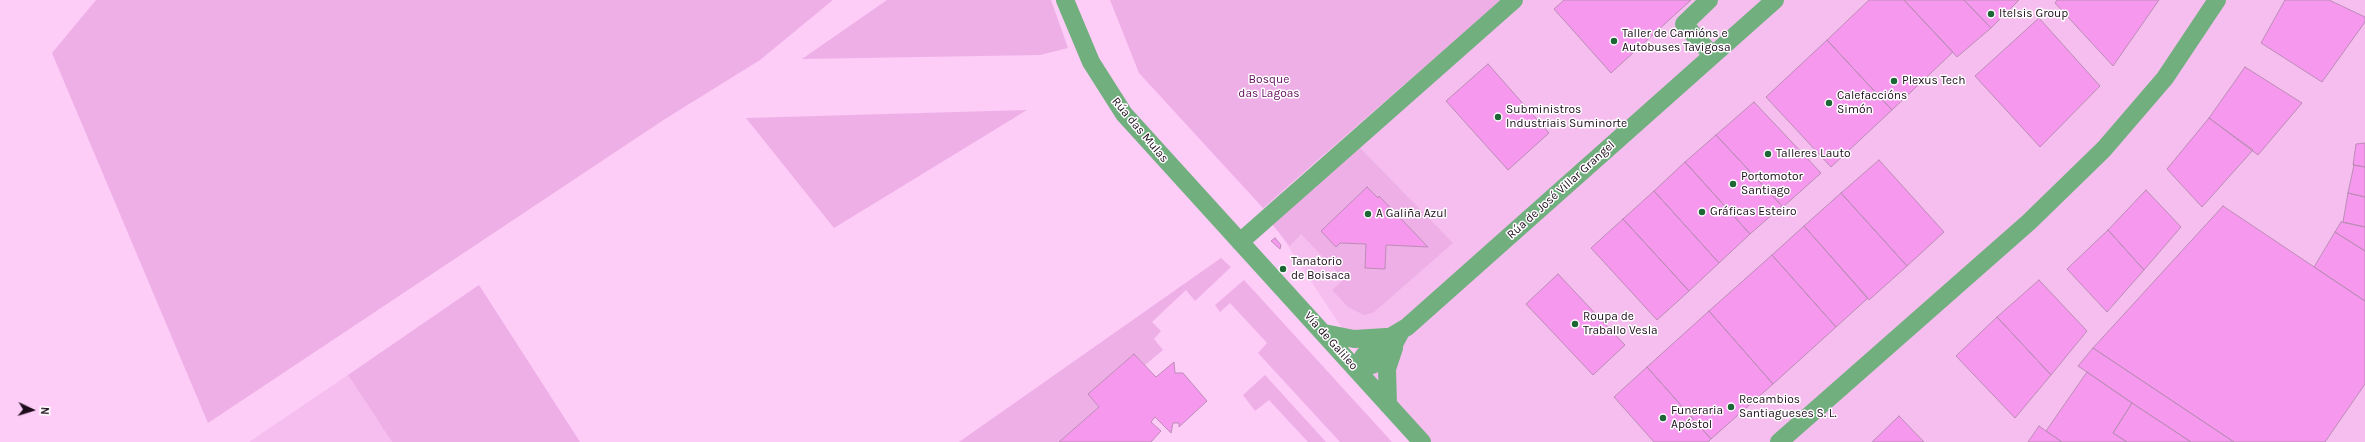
<!DOCTYPE html>
<html>
<head>
<meta charset="utf-8">
<style>
	body { margin:0 }
	#map { position:relative; width:2365px; height:442px; overflow:hidden; background:#fdccf7; font-family:Karla,sans-serif }
	canvas { display:block }
	.north { position:absolute; left:12px; top:390px; width:40px; height:40px; -webkit-text-stroke:3px #fff; paint-order:stroke; rotate:94deg; font-size:11px; font-weight:700; line-height:16px; text-align:center; color:#1d0c1b }
	.north::after { content:''; display:block; margin:auto; width:14px; height:18px; background:#1d0c1b; clip-path:polygon(50% 0,100% 100%,50% 72%,0 100%) }
</style>
</head>
<body>
<div id="map">
<canvas width="2365" height="442"></canvas>
<div class="north">N</div>
</div>
<script>
const c = document.querySelector('canvas').getContext('2d');
c.lineJoin = 'round';
function paint(path, color) { c.fillStyle = color; c.fill(path, 'evenodd'); }
const poly = rows => new Path2D(rows.map(r => 'M' + r).join(''));
function strokePath(path, color, width, dash) { c.strokeStyle = color; c.lineWidth = width; c.lineCap = dash ? 'butt' : 'round'; c.setLineDash(dash || []); c.stroke(path); }
function label(font, color, halo, rows, align = 'center') {
  c.font = font + ' Karla,sans-serif'; c.lineWidth = 3; c.setLineDash([]); c.textBaseline = 'middle'; c.strokeStyle = halo; c.fillStyle = color; for (const [text, x, y, turn = 0] of rows) {
    c.save(); c.translate(x, y); c.rotate((+turn || 0) * Math.PI / 180); c.textAlign = isNaN(turn) ? turn : align; if (halo) c.strokeText(text, 0, 0); c.fillText(text, 0, 0); c.restore();
  }
}
const built = poly([
	[1514,0,2365,0,2365,442,1421,442,1411,433,1263,208],
	[348,375,392,442,249,442]
]);
const green = poly([
	[96,0,833,0,760,60,665,119,208,423,52,53],
	[887,0,1051,0,1068,48,1040,55,802,59],
	[1110,0,1501,0,1263,208,1139,73],
	[1027,110,834,228,746,118],
	[1360,148,1453,243,1373,313,1364,315,1348,307,1332,290,1344,279,1301,234,1290,246,1271,223],
	[1221,258,1231,267,1195,301,1186,290,1152,322,1161,331,1154,339,1163,350,1145,365,1134,354,1089,394,1099,407,1059,442,959,442],
	[1244,280,1392,442,1340,442,1258,353,1267,343,1230,303,1220,312,1215,305],
	[479,285,580,442,392,442,348,375],
	[1265,375,1326,442,1308,442,1269,400,1255,411,1243,395]
]);
const building = poly([
	[1564,0,1691,0,1611,73,1554,9,1564,0],
	[1869,0,1904,0,1953,52,1892,110,1827,40,1869,0],
	[1904,0,1964,0,1991,28,1957,57,1904,0],
	[1964,0,2019,0,1991,28,1964,0],
	[2057,0,2159,0,2113,66,2055,3,2057,0],
	[2285,0,2329,0,2365,17,2365,22,2322,82,2261,43,2285,0],
	[2039,18,2100,86,2040,147,1975,76,2039,18],
	[1827,40,1892,110,1831,167,1766,97,1827,40],
	[1488,64,1549,133,1508,170,1446,101,1488,64],
	[2245,67,2302,103,2258,155,2209,118,2245,67],
	[1754,102,1821,173,1783,207,1716,135,1754,102],
	[2209,118,2253,150,2202,207,2167,169,2209,118],
	[1716,135,1782,206,1750,234,1685,162,1716,135],
	[2365,143,2365,167,2353,165,2356,144,2365,143],
	[1879,160,1944,232,1907,266,1841,193,1879,160],
	[1685,162,1750,234,1719,263,1654,191,1685,162],
	[2354,165,2365,167,2365,197,2348,193,2354,165],
	[1367,187,1378,198,1379,196,1428,247,1386,245,1385,269,1365,268,1366,244,1340,243,1336,247,1321,231,1367,187],
	[2146,190,2181,227,2144,270,2108,230,2146,190],
	[1654,191,1719,263,1689,291,1623,219,1654,191],
	[1841,193,1907,266,1869,300,1804,226,1841,193],
	[2348,193,2365,197,2365,227,2343,222,2348,193],
	[2223,206,2365,301,2365,384,2325,442,2234,442,2093,348,2223,206],
	[1623,219,1689,291,1657,320,1591,248,1623,219],
	[2341,222,2365,227,2365,251,2335,232,2341,222],
	[1804,226,1868,298,1836,327,1772,255,1804,226],
	[2108,230,2144,270,2107,312,2067,269,2108,230],
	[2335,232,2365,251,2365,301,2314,267,2335,232],
	[1275,238,1281,245,1280,249,1271,241,1275,238],
	[1772,255,1836,327,1773,384,1709,311,1772,255],
	[1558,274,1625,345,1593,375,1526,304,1558,274],
	[2039,280,2087,331,2051,375,1997,317,2039,280],
	[1709,311,1773,384,1711,439,1647,367,1709,311],
	[1997,317,2051,375,2015,418,1956,356,1997,317],
	[2093,348,2234,442,2191,442,2132,403,2078,366,2093,348],
	[1134,354,1156,377,1174,362,1175,373,1183,373,1207,401,1179,427,1179,423,1173,423,1171,433,1155,417,1151,422,1161,431,1151,442,1059,442,1099,407,1088,394,1134,354],
	[1647,367,1711,439,1708,442,1654,442,1614,397,1647,367],
	[2087,372,2132,403,2113,433,2127,442,2062,442,2046,431,2087,372],
	[2132,403,2191,442,2127,442,2113,433,2132,403],
	[1899,416,1924,442,1872,442,1899,416],
	[2039,426,2046,431,2062,442,2028,442,2039,426]
]);
const minor = poly([
	[1065,0,1091,62,1124,114,1422,442],
	[1709,0,1684,24,1712,55],
	[1240,242,1514,0],
	[1324,333,1354,339,1386,337],
	[1400,333,1392,348,1384,357,1374,364,1358,370,1363,357,1370,349,1407,327,1775,0],
	[1388,405,1387,369,1394,348],
	[1779,442,2029,222,2104,149,2165,78,2217,0]
]);
const markers = [
	[1991,14,4,"#1c6735"],
	[1614,41,4,"#1c6735"],
	[1894,81,4,"#1c6735"],
	[1829,103,4,"#1c6735"],
	[1498,117,4,"#1c6735"],
	[1768,154,4,"#1c6735"],
	[1733,184,4,"#1c6735"],
	[1702,212,4,"#1c6735"],
	[1368,214,4,"#1c6735"],
	[1283,269,4,"#1c6735"],
	[1575,324,4,"#1c6735"],
	[1731,407,4,"#1c6735"],
	[1663,418,4,"#1c6735"]
];
const poiNames = [
	["Itelsis Group",1999,14],
	["Taller de Camións e",1622,34],
	["Autobuses Tavigosa",1622,48],
	["Plexus Tech",1902,81],
	["Calefaccións",1837,96],
	["Simón",1837,110],
	["Subministros",1506,110],
	["Industriais Suminorte",1506,124],
	["Talleres Lauto",1776,154],
	["Portomotor",1741,177],
	["Santiago",1741,191],
	["Gráficas Esteiro",1710,212],
	["A Galiña Azul",1376,214],
	["Tanatorio",1291,262],
	["de Boisaca",1291,276],
	["Roupa de",1583,317],
	["Traballo Vesla",1583,331],
	["Recambios",1739,400],
	["Santiagueses S. L.",1739,414],
	["Funeraria",1671,411],
	["Apóstol",1671,425]
];
const parkNames = [
	["Bosque",1269,80],
	["das Lagoas",1269,94]
];
const streetNames = [
	["Rúa das Mulas",1140,130,50],
	["Rúa de José Villar Grangel",1561,190,-42],
	["Vía de Galileo",1331,341,48]
];
paint(built, '#f5beef');
paint(green, '#eeafe7');
paint(building, '#f698ee');
strokePath(building, '#bb8db6', 1);
strokePath(minor, '#71af7e', 18);
for (const [x, y, r, color] of markers) { const dot = new Path2D(); dot.arc(x, y, r, 0, 2 * Math.PI); c.fillStyle = color; c.fill(dot); strokePath(dot, '#fff', 1.5); }
label('12px', '#1d0c1b', '#fff', poiNames, 'left');
label('12px', '#620d5f', '#fff', parkNames);
label('12px', '#1d0c1b', '#fff', streetNames);
</script>
</body>
</html>
